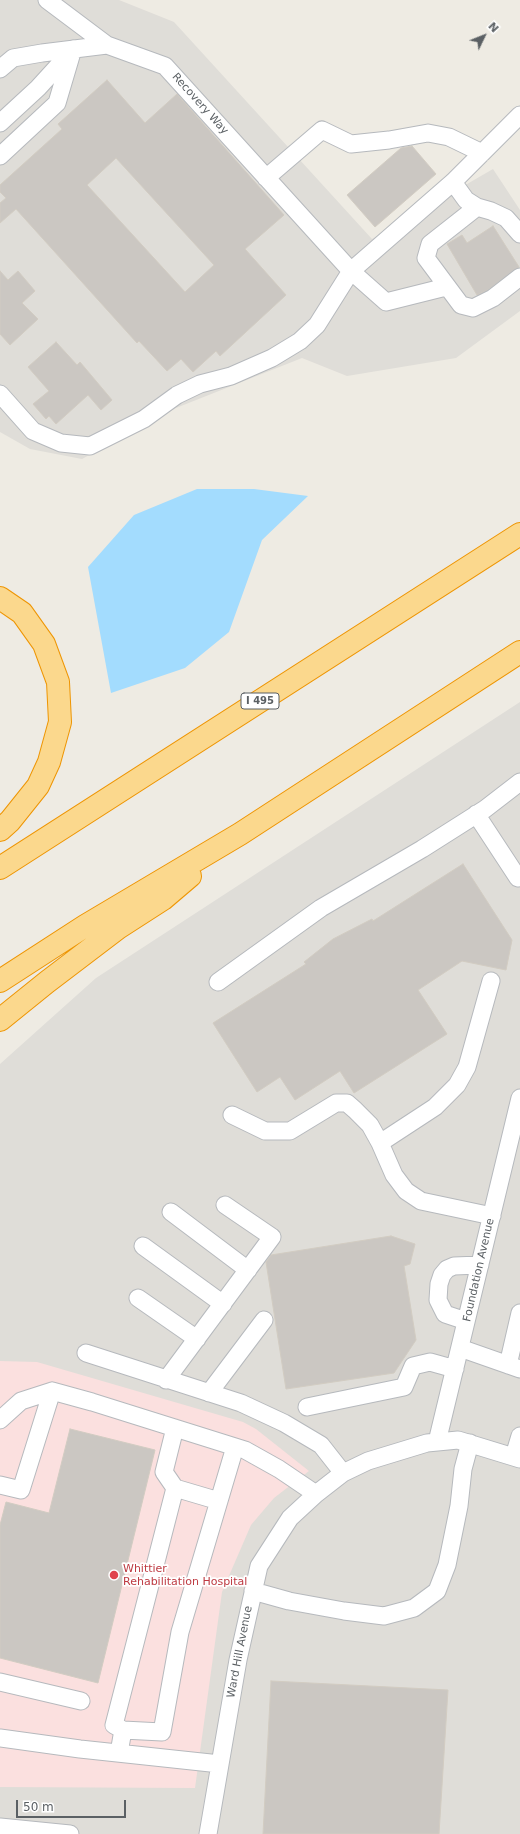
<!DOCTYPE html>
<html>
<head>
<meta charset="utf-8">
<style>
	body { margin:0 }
	#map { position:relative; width:520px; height:1834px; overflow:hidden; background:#eeebe3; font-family:"DejaVu Sans",sans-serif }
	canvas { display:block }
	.north { position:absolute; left:464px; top:16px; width:40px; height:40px; -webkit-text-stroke:3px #fff; paint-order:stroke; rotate:47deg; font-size:11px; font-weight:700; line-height:16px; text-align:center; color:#5b6064 }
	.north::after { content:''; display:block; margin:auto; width:14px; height:18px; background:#5b6064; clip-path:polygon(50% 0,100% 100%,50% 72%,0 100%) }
	.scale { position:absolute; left:16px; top:1800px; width:110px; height:18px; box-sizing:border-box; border:2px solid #5b6064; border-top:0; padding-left:5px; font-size:12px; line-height:14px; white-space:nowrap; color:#5b6064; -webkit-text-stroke:3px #fff; paint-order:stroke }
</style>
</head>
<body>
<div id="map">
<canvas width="520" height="1834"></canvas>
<div class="north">N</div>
<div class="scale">50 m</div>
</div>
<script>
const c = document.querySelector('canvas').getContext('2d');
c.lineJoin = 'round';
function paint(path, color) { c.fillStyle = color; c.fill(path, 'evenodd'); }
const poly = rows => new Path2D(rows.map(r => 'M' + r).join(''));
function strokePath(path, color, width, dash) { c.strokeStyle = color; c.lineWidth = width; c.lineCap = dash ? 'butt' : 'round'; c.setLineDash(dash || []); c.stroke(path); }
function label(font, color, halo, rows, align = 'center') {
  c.font = font + ' "DejaVu Sans",sans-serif'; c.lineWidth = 3.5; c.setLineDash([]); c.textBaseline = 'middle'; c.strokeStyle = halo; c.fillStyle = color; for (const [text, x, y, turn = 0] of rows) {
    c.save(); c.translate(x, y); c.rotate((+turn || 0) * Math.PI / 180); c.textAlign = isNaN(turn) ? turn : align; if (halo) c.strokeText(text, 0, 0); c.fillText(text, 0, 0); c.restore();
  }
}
const industrial = poly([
	[0,0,119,0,174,22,372,239,493,169,520,210,520,311,456,358,347,376,302,358,176,408,82,459,30,449,0,432],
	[520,702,520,1834,0,1834,0,1064,96,978]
]);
const medical = poly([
	[0,1361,37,1362,243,1422,256,1429,309,1471,274,1498,251,1525,222,1592,195,1788,0,1787]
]);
const water = poly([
	[197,489,254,489,308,496,262,540,229,632,185,668,111,693,88,567,134,515]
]);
const building = poly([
	[107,80,145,123,177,94,284,215,245,249,286,295,220,356,216,351,193,372,181,359,167,371,139,341,137,343,16,209,0,223,0,203,6,198,0,192,0,185,62,129,58,124,107,80],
	[116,158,214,265,185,292,87,185,116,158],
	[412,146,436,174,375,227,347,195,401,148,412,146],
	[493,226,519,267,488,290,477,295,447,244,462,235,467,243,493,226],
	[0,271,8,280,18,271,35,291,22,303,38,319,10,345,0,334,0,271],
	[56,342,77,365,80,362,112,400,101,410,88,395,56,424,49,416,46,419,33,404,49,391,28,367,56,342],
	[463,864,512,940,506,970,462,961,418,990,447,1034,354,1093,340,1071,295,1100,280,1077,257,1092,213,1023,306,964,304,962,333,939,372,919,373,921,463,864],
	[391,1236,415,1244,410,1264,404,1266,416,1340,394,1373,286,1389,266,1262,269,1258,271,1255,391,1236],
	[70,1429,155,1450,98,1683,0,1658,0,1525,6,1502,49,1513,70,1429],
	[271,1681,448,1690,439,1834,263,1834,271,1681]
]);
const minor = poly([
	[47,0,107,45],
	[0,69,13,58,42,53,107,45,165,66,351,271,386,302,446,287],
	[0,123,38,88,69,54],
	[0,156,57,103,73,49],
	[266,178,322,130,351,144,389,140,428,133,449,137,482,153],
	[453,182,466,200,477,207,491,211,506,218,520,234],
	[477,207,430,244,426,258,461,305,473,308,493,298,520,277],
	[0,394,33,431,61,443,90,446,144,419,177,395,200,384,231,376,272,358,300,341,317,325,351,271,453,182,520,115],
	[476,814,518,878],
	[218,982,321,908,422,849,485,809,520,782],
	[232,1115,265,1131,290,1131,336,1103,347,1103,355,1110,370,1125,380,1143,394,1175,406,1191,421,1201,492,1216],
	[380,1143,435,1107,457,1085,467,1067,491,981],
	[171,1212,248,1270],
	[143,1246,223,1304],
	[138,1298,197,1339],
	[466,1321,445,1314,438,1300,439,1284,442,1275,447,1269,454,1266,480,1265],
	[460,1348,520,1369],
	[86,1353,241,1403,284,1423,321,1445,343,1473],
	[508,1365,520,1313],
	[166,1380,272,1237,225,1205],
	[209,1393,264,1320],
	[307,1407,404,1387,413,1366,430,1362,455,1369],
	[0,1420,21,1401,52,1391],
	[437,1442,520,1098],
	[514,1456,520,1436],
	[0,1485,21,1490,52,1391,92,1402,245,1450,279,1469,316,1494],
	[175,1488,219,1501],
	[253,1591,289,1601,344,1611,384,1616,414,1608,437,1591,447,1565,459,1506,463,1469,470,1443],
	[0,1682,81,1701],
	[123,1730,114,1725,175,1488,164,1472,175,1428],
	[0,1738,80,1749,220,1764],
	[119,1753,123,1730,162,1732,180,1632,235,1447],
	[0,1827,70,1834],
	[208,1834,238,1660,259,1566,290,1518,316,1494,343,1473,368,1461,427,1443,458,1440,520,1459]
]);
const highway = poly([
	[0,598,22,613,44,644,58,682,60,722,49,762,38,786,10,821,0,830],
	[0,868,520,534],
	[0,981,85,926,240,834,520,652],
	[0,1020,47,982,118,928,163,899,190,876]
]);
const markers = [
	[114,1575,5,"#e0444e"]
];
const shields = [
	[260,701,38]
];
const shieldNames = [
	["I 495",260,701]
];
const streetNames = [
	["Recovery Way",200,104,48],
	["Foundation Avenue",479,1270,-77],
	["Ward Hill Avenue",240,1652,-79]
];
const healthNames = [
	["Whittier",123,1569],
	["Rehabilitation Hospital",123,1582]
];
paint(industrial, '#dfddd8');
paint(medical, '#fbe0df');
paint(water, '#a3dcfe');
paint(building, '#cbc7c2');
strokePath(building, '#d2ccc2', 1);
strokePath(minor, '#b6b9bd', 19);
strokePath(highway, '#ee9503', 24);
strokePath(minor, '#fff', 17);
strokePath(highway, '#fbd88d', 22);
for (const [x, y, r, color] of markers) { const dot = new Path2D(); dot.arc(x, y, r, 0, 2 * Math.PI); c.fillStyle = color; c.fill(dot); strokePath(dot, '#fff', 1.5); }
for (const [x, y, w] of shields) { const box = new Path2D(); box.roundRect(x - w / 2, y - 8, w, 16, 3); c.fillStyle = '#fff'; c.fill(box); strokePath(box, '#5b6064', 1); }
label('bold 10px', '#5b6064', null, shieldNames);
label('11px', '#5b6064', '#fff', streetNames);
label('11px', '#be3a42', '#fff', healthNames, 'left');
</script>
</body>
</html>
